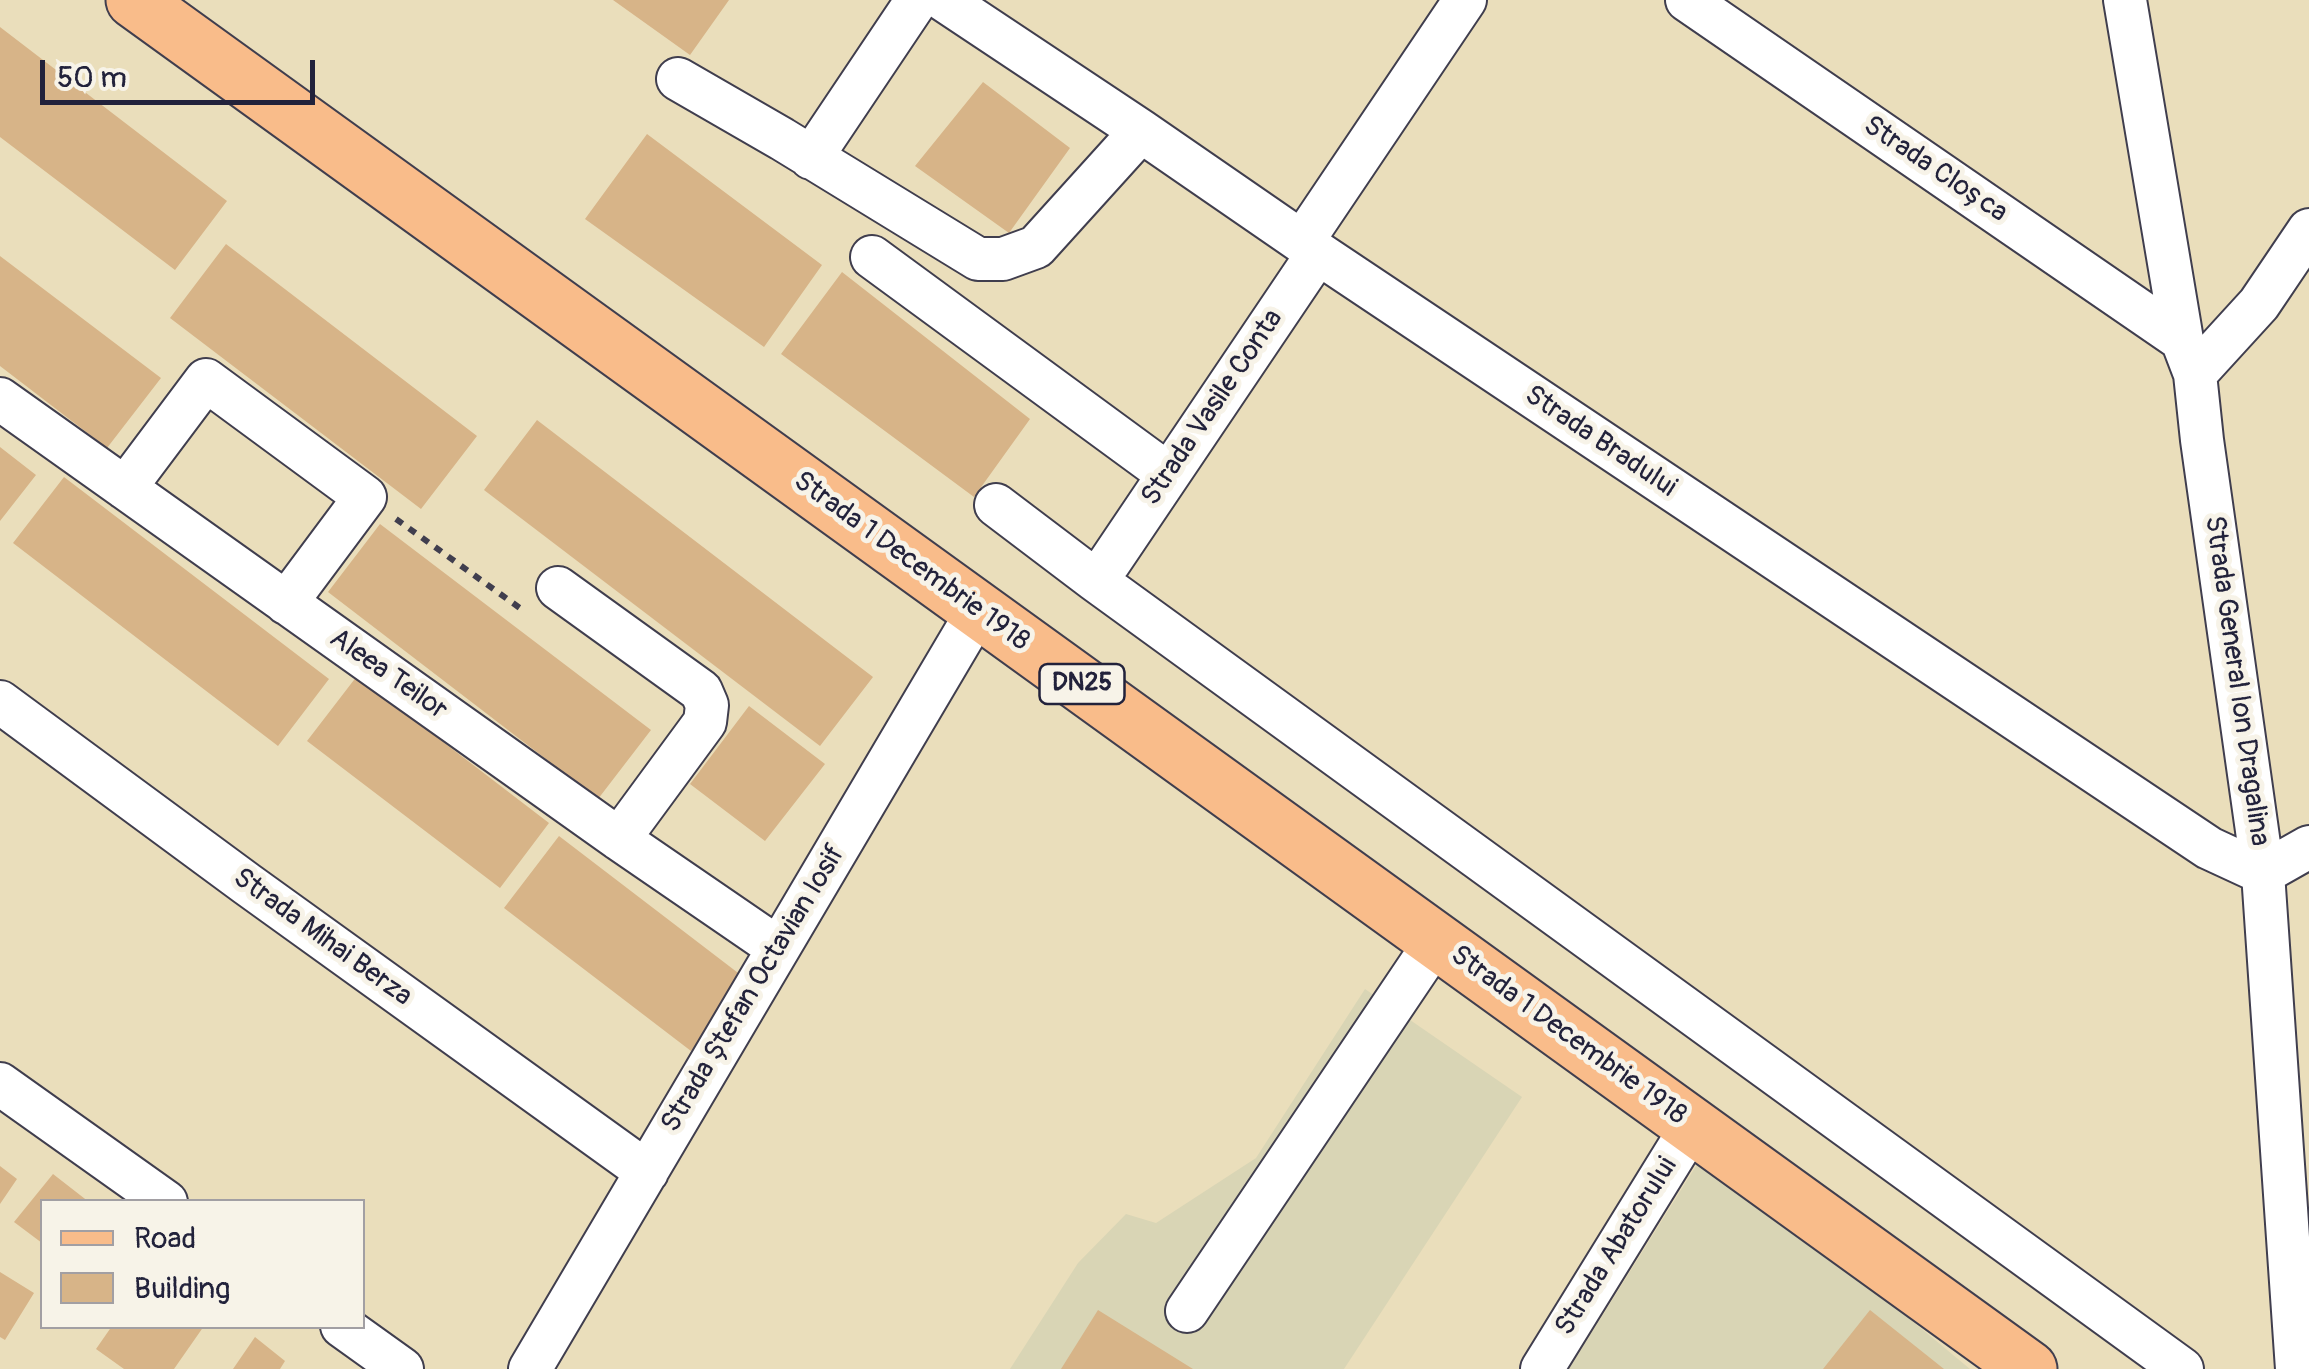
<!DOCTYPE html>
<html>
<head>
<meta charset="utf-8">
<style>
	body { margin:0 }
	#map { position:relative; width:2309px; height:1369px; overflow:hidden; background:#eadebb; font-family:Pangolin,sans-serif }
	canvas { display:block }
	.legend { position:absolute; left:40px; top:1199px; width:325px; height:130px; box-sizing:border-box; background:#f7f3e8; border:2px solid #a29fa3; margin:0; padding:12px 18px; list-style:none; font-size:30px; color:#22223b }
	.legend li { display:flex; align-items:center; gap:20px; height:50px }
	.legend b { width:50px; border:2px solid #a29fa3 }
	.scale { position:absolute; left:40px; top:60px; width:275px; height:45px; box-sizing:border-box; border:5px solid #22223b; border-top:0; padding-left:12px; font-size:30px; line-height:35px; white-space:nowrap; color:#22223b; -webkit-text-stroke:8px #f7f3e8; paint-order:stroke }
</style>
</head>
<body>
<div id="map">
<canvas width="2309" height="1369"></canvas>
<ul class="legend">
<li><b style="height:12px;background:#f9bc8a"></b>Road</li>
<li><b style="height:28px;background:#d7b488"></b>Building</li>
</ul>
<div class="scale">50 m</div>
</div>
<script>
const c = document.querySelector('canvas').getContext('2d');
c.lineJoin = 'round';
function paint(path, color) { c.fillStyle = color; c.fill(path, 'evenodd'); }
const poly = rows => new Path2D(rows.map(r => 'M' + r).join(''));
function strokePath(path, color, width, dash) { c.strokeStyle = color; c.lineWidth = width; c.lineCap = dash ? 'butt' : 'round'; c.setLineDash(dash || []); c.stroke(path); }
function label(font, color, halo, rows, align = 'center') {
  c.font = font + ' Pangolin,sans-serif'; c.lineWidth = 10; c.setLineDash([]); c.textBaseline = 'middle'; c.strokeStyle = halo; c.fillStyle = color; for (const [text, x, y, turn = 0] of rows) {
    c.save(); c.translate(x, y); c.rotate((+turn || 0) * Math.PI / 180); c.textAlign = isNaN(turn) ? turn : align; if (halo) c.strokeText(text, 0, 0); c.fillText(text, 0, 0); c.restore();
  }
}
const built = poly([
	[1365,989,1522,1097,1344,1369,1010,1369,1078,1263,1126,1214,1156,1223,1256,1158],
	[1706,1150,1970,1369,1569,1369]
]);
const building = poly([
	[613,0,729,0,690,55],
	[0,27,227,201,175,270,0,137],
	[983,82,1070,148,1009,233,915,166],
	[647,134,822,265,764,347,585,219],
	[226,244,477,436,421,509,170,318],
	[0,256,161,378,107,448,0,366],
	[842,272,1030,419,974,497,781,354],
	[537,420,873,677,820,746,484,490],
	[0,447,36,475,0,521],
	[64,477,329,679,278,746,13,543],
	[380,524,651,730,598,799,328,592],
	[357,676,549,823,500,888,307,741],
	[749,706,825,764,765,841,690,784],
	[559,836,746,979,691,1051,504,908],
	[0,1166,17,1179,0,1204],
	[53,1174,89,1202,42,1202,42,1243,14,1222],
	[0,1272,34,1293,5,1340,0,1337],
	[1098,1310,1193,1369,1061,1369],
	[1870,1310,1944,1369,1823,1369],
	[112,1326,204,1326,174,1369,124,1369,96,1349],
	[255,1337,285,1361,280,1369,233,1369]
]);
const path = poly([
	[396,519,524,611]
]);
const minor = poly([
	[944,0,1141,131,1318,253,2209,848,2263,873,2309,847],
	[1687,0,2182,340],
	[2125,0,2182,340,2195,374,2202,440,2263,873,2297,1369],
	[678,79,782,139,978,259,1003,259,1036,247,1141,131],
	[811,158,917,0],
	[1302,242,1465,0],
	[872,257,1168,474],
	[2195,374,2259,304,2309,230],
	[0,399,619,839,778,948],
	[125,488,206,380,365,497,286,603],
	[996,505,1095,580,2182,1369],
	[1109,563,1318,253],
	[558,588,701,691,707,705,705,722,619,839],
	[0,702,247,884,647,1172],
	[0,1084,166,1202],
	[1187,1311,1436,941],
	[342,1326,402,1369],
	[530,1369,979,609],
	[1542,1369,1692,1126]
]);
const major = poly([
	[134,0,2029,1369]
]);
const shields = [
	[1082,684,85]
];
const shieldNames = [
	["DN25",1082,684]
];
const streetNames = [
	["Strada Cloșca",1935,170,34],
	["Strada Vasile Conta",1213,408,-56],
	["Strada Bradului",1600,442,34],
	["Strada 1 Decembrie 1918",911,562,36],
	["Aleea Teilor",388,675,35],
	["Strada General Ion Dragalina",2236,681,82],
	["Strada Mihai Berza",322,938,36],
	["Strada Ștefan Octavian Iosif",754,989,-59],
	["Strada 1 Decembrie 1918",1568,1036,36],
	["Strada Abatorului",1617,1247,-58]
];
paint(built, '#d9d5b5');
paint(building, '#d7b488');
strokePath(minor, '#403e4e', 46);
strokePath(major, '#403e4e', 59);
strokePath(path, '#403e4e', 6, [8, 8]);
strokePath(minor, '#fff', 42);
strokePath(major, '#f9bc8a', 55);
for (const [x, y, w] of shields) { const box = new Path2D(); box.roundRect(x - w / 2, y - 20, w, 40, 8); c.fillStyle = '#f7f3e8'; c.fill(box); strokePath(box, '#22223b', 2.5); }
label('bold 25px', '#22223b', null, shieldNames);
label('28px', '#22223b', '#f7f3e8', streetNames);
</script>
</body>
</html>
